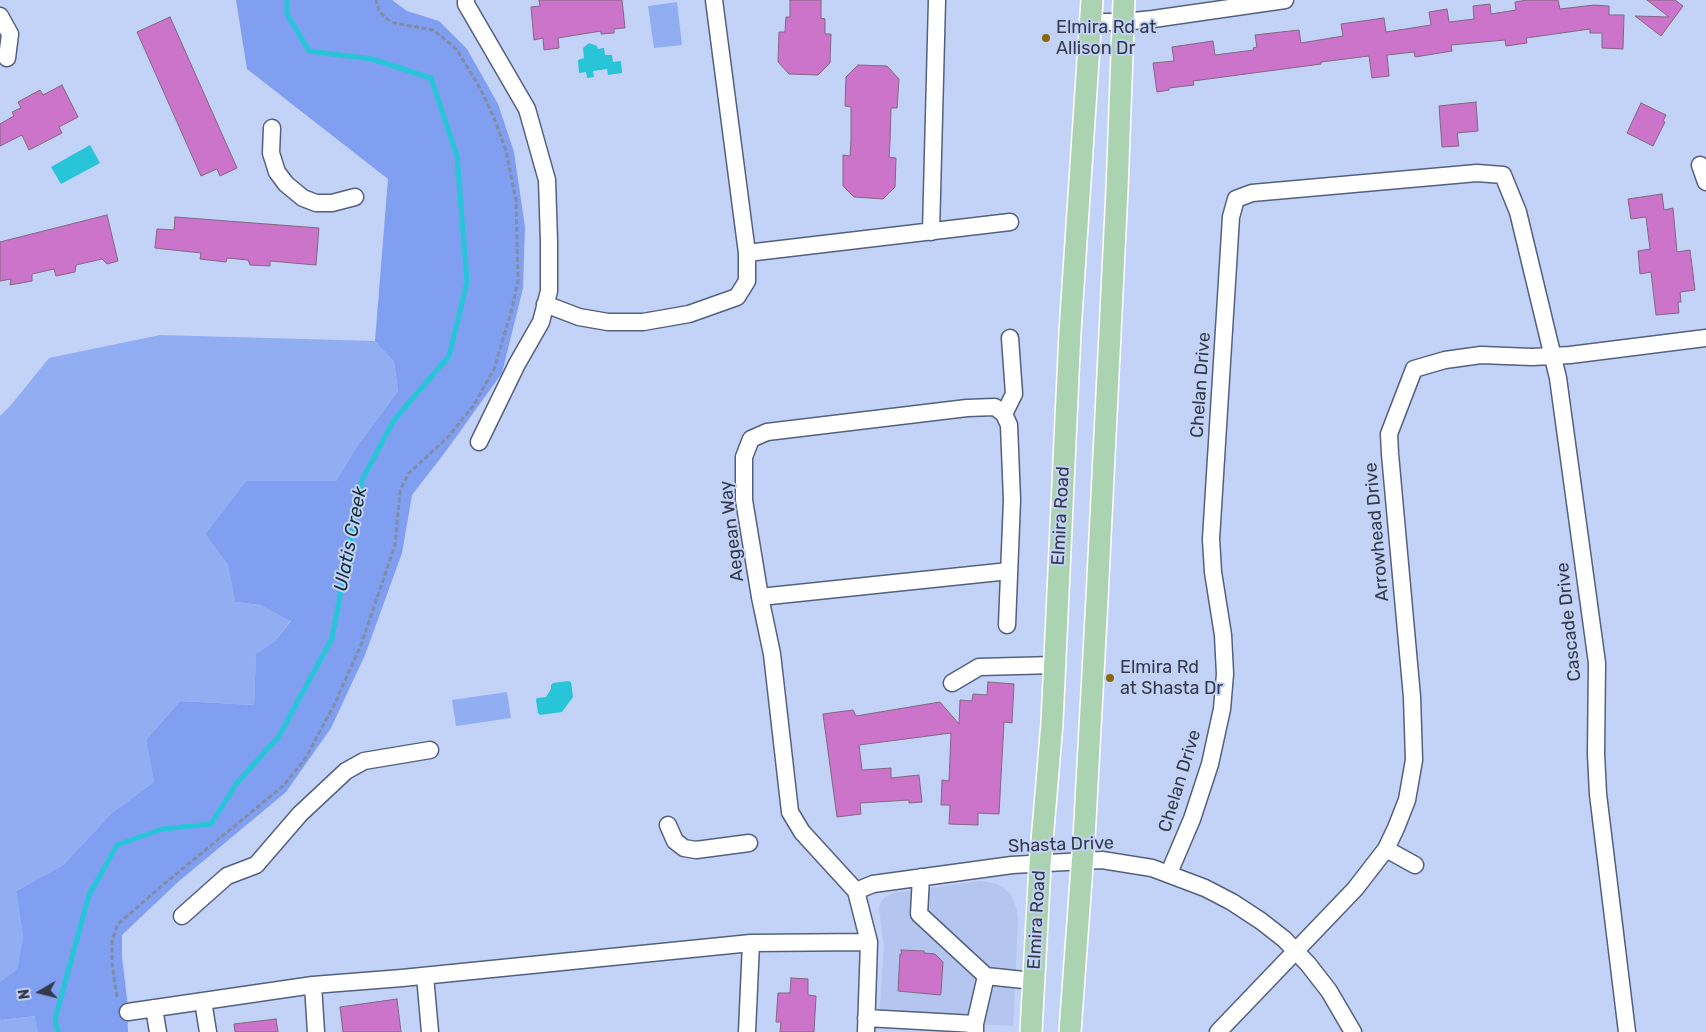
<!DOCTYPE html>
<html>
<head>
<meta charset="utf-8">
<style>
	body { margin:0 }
	#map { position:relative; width:1706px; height:1032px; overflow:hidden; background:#c3d2f7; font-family:Rubik,sans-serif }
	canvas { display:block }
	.north { position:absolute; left:15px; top:967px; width:50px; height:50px; -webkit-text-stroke:4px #c3d2f7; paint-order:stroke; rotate:262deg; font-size:14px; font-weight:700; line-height:20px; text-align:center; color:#333948 }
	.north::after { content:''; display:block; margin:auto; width:18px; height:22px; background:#333948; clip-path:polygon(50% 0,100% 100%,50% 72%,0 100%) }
</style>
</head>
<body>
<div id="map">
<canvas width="1706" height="1032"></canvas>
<div class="north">N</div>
</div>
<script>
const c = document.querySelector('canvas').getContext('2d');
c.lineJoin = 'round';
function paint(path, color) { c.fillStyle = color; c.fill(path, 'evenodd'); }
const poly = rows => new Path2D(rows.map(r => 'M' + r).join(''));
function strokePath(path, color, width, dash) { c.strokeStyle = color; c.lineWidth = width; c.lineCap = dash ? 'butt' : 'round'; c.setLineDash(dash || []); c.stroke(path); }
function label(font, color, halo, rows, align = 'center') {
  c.font = font + ' Rubik,sans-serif'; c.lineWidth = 4; c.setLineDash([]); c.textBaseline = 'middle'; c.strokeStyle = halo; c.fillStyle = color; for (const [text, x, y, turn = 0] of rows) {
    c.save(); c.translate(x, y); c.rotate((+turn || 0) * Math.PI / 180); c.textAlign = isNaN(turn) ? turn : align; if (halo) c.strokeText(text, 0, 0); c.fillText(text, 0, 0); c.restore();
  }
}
const built = poly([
	[980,881,997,884,1005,889,1011,895,1017,910,1018,922,1013,1026,879,1019,884,948,879,908,881,902,885,897,894,893]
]);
const green = poly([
	[677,2,682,45,654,48,648,6],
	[160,335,375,341,394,362,398,391,358,445,336,481,246,481,205,534,228,565,235,602,260,605,291,620,275,641,256,654,254,705,180,701,146,740,154,782,113,812,63,865,16,891,23,937,17,969,0,982,0,416,11,405,49,358],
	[507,692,511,718,456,726,452,700],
	[36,1016,38,1032,0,1032,0,1018,1,1020]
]);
const forest = poly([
	[236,0,392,0,407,11,439,21,467,49,498,104,514,152,525,227,523,288,502,373,446,451,412,495,402,553,365,655,331,728,286,792,178,882,122,935,122,957,127,998,128,1032,38,1032,35,1016,1,1020,0,1018,0,982,17,969,23,937,16,891,63,865,113,812,154,782,146,740,180,701,254,705,256,654,275,641,291,621,260,605,235,602,228,565,205,534,246,481,336,481,358,445,398,391,394,362,375,341,388,179,247,69]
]);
const water = poly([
	[589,43,597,46,598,49,604,48,605,55,612,55,613,62,621,61,622,73,608,75,607,69,593,71,594,77,587,78,586,72,579,73,578,60,584,58,583,48],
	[90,145,100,163,61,184,51,167],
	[568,681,571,682,573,697,562,712,540,715,538,713,536,700,537,698,546,697,551,689,551,685,553,683]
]);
const stream = poly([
	[58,1032,55,1019,89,895,117,845,162,829,211,824,236,784,279,736,332,638,362,480,394,420,449,356,467,282,457,156,431,78,372,59,309,51,287,14,287,0]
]);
const building = poly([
	[539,0,622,0,625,28,614,29,614,33,601,34,601,31,558,38,559,48,544,50,543,38,534,40,531,7,540,6,539,0],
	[790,0,821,0,821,18,825,19,825,34,831,34,830,63,818,75,789,74,778,62,779,32,785,32,786,17,790,17,790,0],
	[1527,0,1558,0,1560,9,1594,5,1609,6,1609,15,1624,15,1623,49,1602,48,1602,33,1590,33,1590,29,1526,38,1527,43,1506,46,1505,40,1451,45,1452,51,1415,57,1414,52,1387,55,1389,76,1372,78,1369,56,1321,62,1321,64,1193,81,1194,85,1169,88,1169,90,1157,92,1153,63,1174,61,1172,47,1213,41,1215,55,1254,50,1253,48,1257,47,1255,35,1299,30,1301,43,1343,36,1341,24,1384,18,1386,32,1431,25,1429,12,1447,9,1449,22,1474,19,1473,6,1490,4,1491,14,1516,10,1515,2,1527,0],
	[1647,0,1675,0,1683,6,1661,36,1635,16,1669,17,1647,0],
	[170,17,237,168,220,176,217,169,201,176,137,32,170,17],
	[858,65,887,66,899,79,897,108,891,108,890,142,889,157,896,158,895,187,883,199,854,197,843,186,843,155,850,156,851,141,851,107,845,106,846,77,858,65],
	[62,85,78,117,59,127,62,133,29,150,22,135,0,146,0,124,14,116,12,112,21,108,18,102,40,90,43,95,62,85],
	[1476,102,1478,131,1457,133,1459,146,1442,147,1439,106,1476,102],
	[1641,103,1666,115,1663,121,1665,122,1653,146,1627,133,1641,103],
	[1662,194,1664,210,1673,208,1677,252,1690,250,1695,290,1680,292,1681,302,1678,302,1679,313,1656,315,1651,272,1640,274,1638,251,1650,249,1646,217,1631,219,1628,199,1662,194],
	[107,215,118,261,107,264,102,259,76,265,75,272,56,276,54,269,32,274,32,281,10,285,11,279,0,281,0,242,107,215],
	[175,217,319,228,316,265,270,261,270,266,250,265,248,260,227,258,226,262,200,259,201,253,155,248,157,229,174,230,175,217],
	[988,682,1014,684,1012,723,1004,722,999,814,978,813,978,825,949,824,950,805,941,805,942,780,949,781,951,733,859,745,862,770,891,768,891,778,919,775,922,802,909,803,909,800,860,803,861,814,837,817,823,714,853,710,856,716,940,702,959,724,960,700,972,701,973,694,987,695,988,682],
	[901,950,924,951,924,953,935,954,943,962,941,993,940,995,898,991,900,954,902,954,901,950],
	[791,978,808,979,808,995,816,996,814,1032,780,1032,781,1022,776,1022,778,993,790,993,791,978],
	[397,999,401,1032,343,1032,340,1007,397,999],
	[276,1019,278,1032,235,1032,234,1024,276,1019]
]);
const path = poly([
	[117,997,112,964,112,940,118,924,164,884,283,786,305,759,334,705,361,645,395,545,400,491,408,474,448,437,474,405,494,369,512,309,518,280,516,200,506,151,495,120,480,88,457,50,446,40,433,30,394,23,387,19,379,11,376,0]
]);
const minor = poly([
	[466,0,466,4,527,109,547,180,549,242,549,291,541,322,517,364,479,442],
	[0,16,10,34,7,58],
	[1091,22,1123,22,1153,19,1285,0],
	[272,128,271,153,277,172,286,184,303,198,316,203,332,203,355,197],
	[1700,165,1706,182],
	[931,232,937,0],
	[747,253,1010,222],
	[545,304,579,317,608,322,643,322,689,314,737,297,747,281,747,253,714,0],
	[1004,414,1014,394,1010,338],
	[760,597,1009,571],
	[952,683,979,667,1055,665],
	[668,825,675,841,684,848,696,850,749,843],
	[1386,849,1415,865],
	[1169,873,1192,819,1210,764,1222,709,1225,674,1223,635,1213,572,1211,539,1231,217,1236,199,1252,193,1477,173,1503,175,1518,212,1558,378,1597,663,1596,754,1598,794,1627,1032],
	[921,877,919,914,986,976,975,1024],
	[856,891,873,884,1012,865,1102,860,1152,868,1205,888,1232,902,1261,921,1284,939,1308,964,1329,991,1353,1032],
	[182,916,227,876,256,865,300,814,346,771,364,761,430,750],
	[425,976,430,1032],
	[986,976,1033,981],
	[313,985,316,1032],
	[203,1001,208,1032],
	[154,1008,158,1032],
	[128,1012,313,985,402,978,751,943,869,942],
	[866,1018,975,1024,975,1032],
	[747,1032,751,943],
	[866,1032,869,942,856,891,802,832,790,812,772,654,760,597,744,500,744,457,751,439,767,432,967,408,995,407,1004,414,1009,425,1012,500,1007,625],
	[1218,1032,1355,889,1386,849,1396,828,1407,800,1414,760,1412,697,1390,454,1389,434,1414,369,1445,360,1481,355,1532,357,1570,355,1706,338]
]);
const major = poly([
	[1031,1032,1040,865,1052,723,1070,332,1092,0],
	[1070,1032,1084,839,1097,599,1117,190,1124,0]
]);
const markers = [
	[1046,38,5,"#896907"],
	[1110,678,5,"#896907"]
];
const poiNames = [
	["Elmira Rd at",1056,28],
	["Allison Dr",1056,49],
	["Elmira Rd",1120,668],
	["at Shasta Dr",1120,689]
];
const streetNames = [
	["Chelan Drive",1201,385,-86],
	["Elmira Road",1061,516,-87],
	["Aegean Way",732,531,-97],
	["Arrowhead Drive",1377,532,-95],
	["Cascade Drive",1569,622,-96],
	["Chelan Drive",1180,781,-73],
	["Shasta Drive",1061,845,-2],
	["Elmira Road",1037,920,-87]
];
const waterNames = [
	["Ulatis Creek",351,539,-79]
];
paint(built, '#b4c5ef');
paint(green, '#92aef3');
paint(forest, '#819ff0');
paint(water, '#28c5d8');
strokePath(stream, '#28c5d8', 5);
paint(building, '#cb74ca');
strokePath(building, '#836782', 1);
strokePath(minor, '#536080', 19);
strokePath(major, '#fff', 24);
strokePath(path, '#818ca7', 3, [5, 2.5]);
strokePath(minor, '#fff', 16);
strokePath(major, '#acd3b1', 21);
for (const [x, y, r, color] of markers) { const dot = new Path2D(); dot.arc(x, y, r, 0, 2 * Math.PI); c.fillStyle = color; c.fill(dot); strokePath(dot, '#c3d2f7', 2); }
label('18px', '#333948', '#c3d2f7', poiNames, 'left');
label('18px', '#333948', '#c3d2f7', streetNames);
label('italic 19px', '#123035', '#c3d2f7', waterNames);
</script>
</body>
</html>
